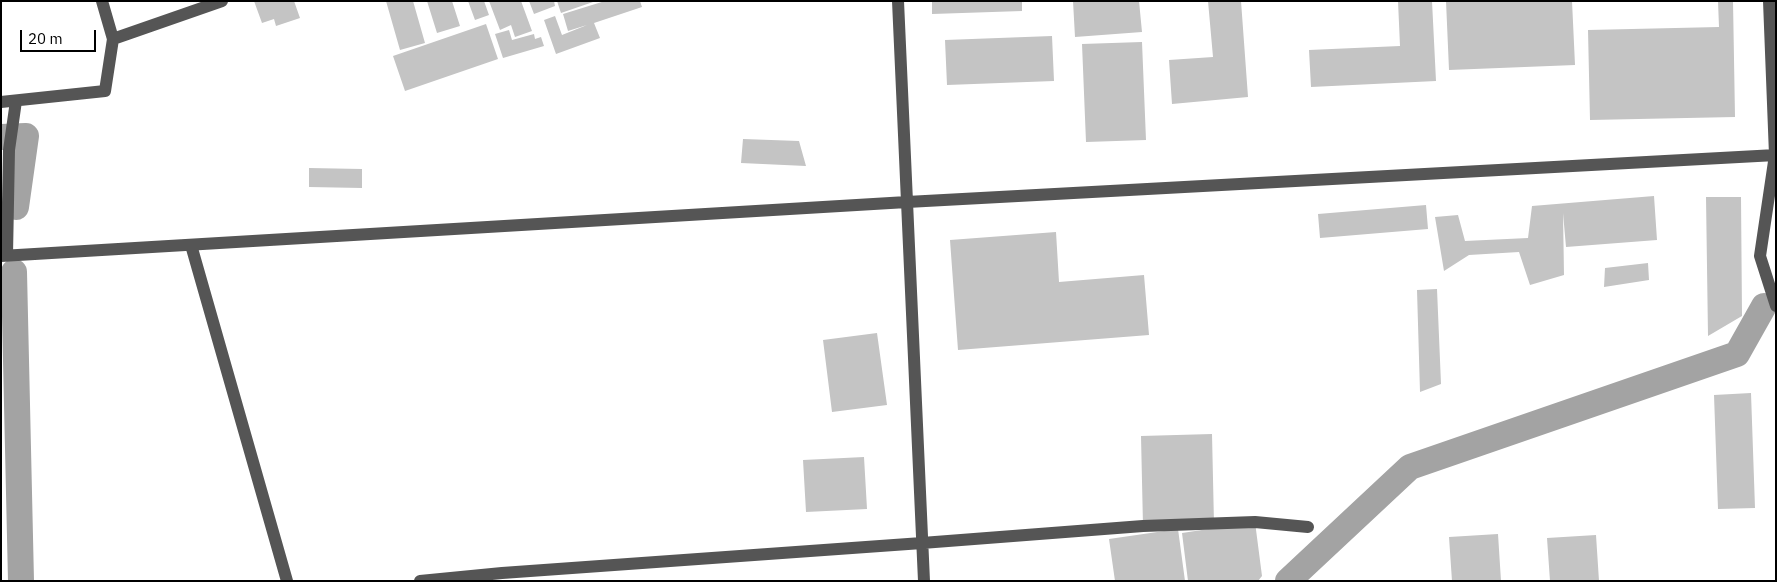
<!DOCTYPE html>
<html>
<head>
<meta charset="utf-8">
<style>
	body { margin:0 }
	#map { position:relative; width:1777px; height:582px; overflow:hidden; background:#fff; font-family:"IBM Plex Sans",sans-serif }
	canvas { display:block }
	.frame { position:absolute; inset:0; border:2px solid #000; pointer-events:none }
	.scale { position:absolute; left:20px; top:30px; width:76px; height:22px; box-sizing:border-box; border:2px solid #000; border-top:0; padding-left:6px; font-size:15px; line-height:18px; white-space:nowrap; color:#000; -webkit-text-stroke:4px #fff; paint-order:stroke }
</style>
</head>
<body>
<div id="map">
<canvas width="1777" height="582"></canvas>
<div class="frame"></div>
<div class="scale">20 m</div>
</div>
<script>
const c = document.querySelector('canvas').getContext('2d');
c.lineJoin = 'round';
const poly = rows => new Path2D(rows.map(r => 'M' + r).join(''));
function strokePath(path, color, width, dash) { c.strokeStyle = color; c.lineWidth = width; c.lineCap = dash ? 'butt' : 'round'; c.setLineDash(dash || []); c.stroke(path); }
function paint(path, color) { c.fillStyle = color; c.fill(path, 'evenodd'); }
const canal = poly([
	[1,137,26,136,16,207],
	[14,272,21,581],
	[1288,581,1410,467,1737,354,1764,306]
]);
const building = poly([
	[254,1,294,1,300,18,276,26,274,19,262,23],
	[386,1,413,1,425,43,400,50],
	[427,1,452,1,460,26,437,33],
	[468,1,484,1,489,15,475,20],
	[489,1,521,1,532,31,515,37,511,25,500,30],
	[529,1,554,1,555,6,534,14],
	[557,1,593,1,593,2,561,13],
	[605,1,640,1,642,7,594,23,600,38,556,54,544,20,555,16,562,35,587,25,568,31,563,14],
	[932,1,1022,1,1022,11,932,14],
	[1073,1,1139,1,1142,32,1075,37],
	[1208,1,1241,1,1248,97,1172,104,1169,60,1213,57],
	[1398,1,1432,1,1436,81,1311,87,1309,50,1400,46],
	[1446,1,1572,1,1575,65,1449,70],
	[1718,1,1733,1,1735,117,1590,120,1588,30,1719,27],
	[486,24,498,59,405,91,393,56],
	[509,30,512,40,534,34,535,39,541,37,544,46,503,58,495,34],
	[1052,36,1054,81,947,85,945,40],
	[1142,42,1146,140,1086,142,1082,44],
	[743,139,799,141,806,166,741,163],
	[309,168,362,169,362,188,309,187],
	[1654,196,1657,240,1566,247,1563,213,1564,275,1530,285,1519,252,1469,255,1444,271,1435,217,1458,215,1465,241,1528,238,1532,206],
	[1706,197,1741,197,1742,316,1708,336],
	[1426,205,1428,229,1320,238,1318,214],
	[1056,232,1059,282,1144,275,1149,335,958,350,950,240],
	[1648,263,1649,280,1604,287,1605,268],
	[1437,289,1441,384,1420,392,1417,290],
	[877,333,887,405,832,412,823,340],
	[1751,393,1755,508,1718,509,1714,395],
	[1212,434,1214,524,1143,526,1141,436],
	[864,457,867,509,806,512,803,460],
	[1255,522,1262,576,1258,581,1188,581,1182,533],
	[1178,529,1185,581,1115,581,1109,539],
	[1498,534,1501,581,1452,581,1449,537],
	[1596,535,1599,581,1550,581,1547,538]
]);
const minor = poly([
	[898,1,924,581],
	[1769,1,1775,155,1760,256,1776,306],
	[113,39,222,1],
	[1,102,105,91,113,39,102,1],
	[191,245,287,581],
	[7,255,9,150,16,101],
	[1,256,907,202,1776,155],
	[420,581,502,573,922,543,1143,526,1255,522,1308,527]
]);
strokePath(canal, '#a3a3a3', 26);
paint(building, '#c4c4c4');
strokePath(minor, '#555', 12);
</script>
</body>
</html>
